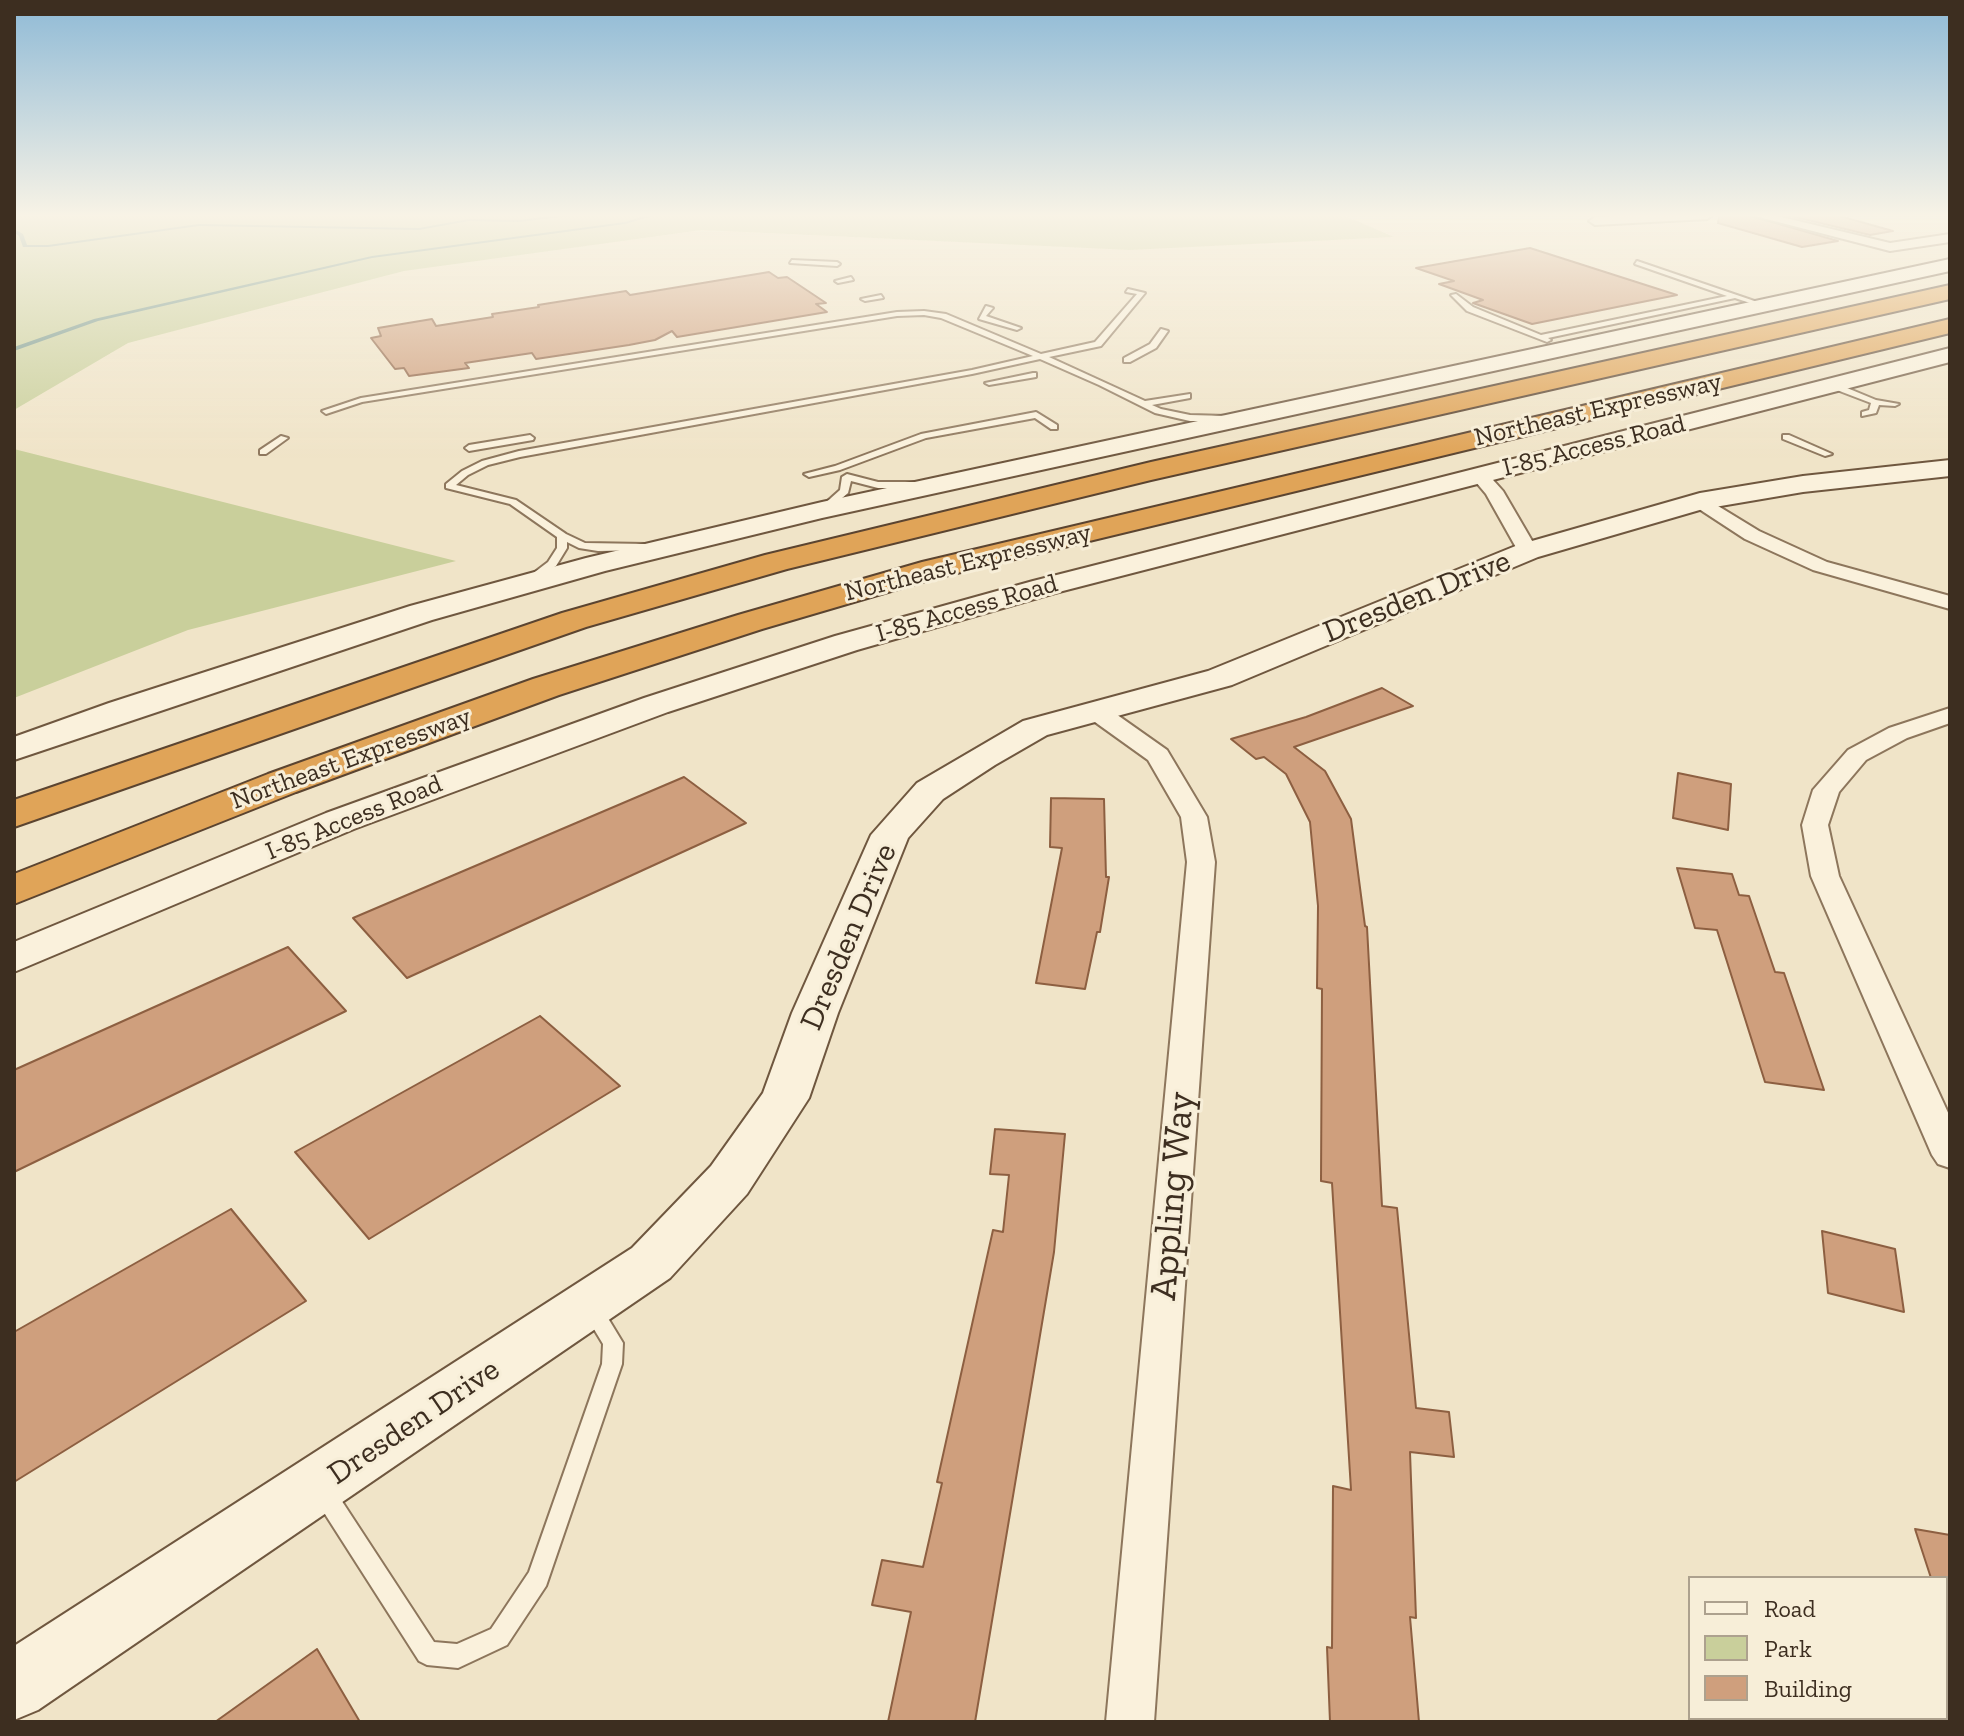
<!DOCTYPE html>
<html>
<head>
<meta charset="utf-8">
<style>
	body { margin:0 }
	#map { position:relative; width:1964px; height:1736px; overflow:hidden; background:#f0e4c8; font-family:"Zilla Slab",serif }
	canvas { display:block }
	.frame { position:absolute; inset:0; border:16px solid #3d2e20; pointer-events:none }
	.legend { position:absolute; left:1688px; top:1576px; width:260px; height:144px; box-sizing:border-box; background:#f7eed8; border:2px solid #ada18e; margin:0; padding:10px 14px; list-style:none; font-size:24px; color:#3d2e20 }
	.legend li { display:flex; align-items:center; gap:16px; height:40px }
	.legend b { width:40px; border:2px solid #ada18e }
</style>
</head>
<body>
<div id="map">
<canvas width="1964" height="1736"></canvas>
<div class="frame"></div>
<ul class="legend">
<li><b style="height:10px;background:#faf1dc"></b>Road</li>
<li><b style="height:22px;background:#c9cf9b"></b>Park</li>
<li><b style="height:22px;background:#cf9f7d"></b>Building</li>
</ul>
</div>
<script>
const c = document.querySelector('canvas').getContext('2d');
c.lineJoin = 'round';
function paint(path, color) { c.fillStyle = color; c.fill(path, 'evenodd'); }
const poly = rows => new Path2D(rows.map(r => 'M' + r).join(''));
function strokePath(path, color, width, dash) { c.strokeStyle = color; c.lineWidth = width; c.lineCap = dash ? 'butt' : 'round'; c.setLineDash(dash || []); c.stroke(path); }
function label(font, color, halo, rows, align = 'center') {
  c.font = font + ' "Zilla Slab",serif'; c.lineWidth = 6; c.setLineDash([]); c.textBaseline = 'middle'; c.strokeStyle = halo; c.fillStyle = color; for (const [text, x, y, turn = 0] of rows) {
    c.save(); c.translate(x, y); c.rotate((+turn || 0) * Math.PI / 180); c.textAlign = isNaN(turn) ? turn : align; if (halo) c.strokeText(text, 0, 0); c.fillText(text, 0, 0); c.restore();
  }
}
const green = poly([
	[14,215,1343,215,1394,237,1130,250,702,230,404,271,128,343,14,410],
	[14,449,444,558,456,561,188,630,14,698]
]);
const stream = poly([
	[561,215,578,215,519,222,469,221,419,230,199,226,48,247,23,247,19,236,14,232,14,229,23,234,27,245,48,245,199,224,419,228,469,219,519,220,561,215],
	[648,215,656,215,625,224,372,258,98,321,14,351,14,347,94,319,372,256,625,222,648,215]
]);
const building = poly([
	[1719,215,1748,215,1838,241,1802,247,1718,223,1719,215],
	[1787,215,1836,215,1893,231,1870,235,1787,215],
	[1530,248,1677,295,1532,324,1473,303,1483,300,1439,284,1454,281,1416,268,1530,248],
	[769,272,778,278,787,277,826,303,816,304,827,312,677,337,672,331,655,340,629,345,536,359,532,353,465,363,469,368,409,376,404,368,395,369,371,338,381,336,378,328,432,319,436,326,493,317,492,314,539,307,538,305,626,291,630,295,769,272],
	[1382,688,1413,706,1294,747,1325,771,1351,819,1365,926,1367,927,1382,1206,1397,1208,1416,1408,1449,1412,1454,1457,1410,1452,1416,1618,1410,1617,1419,1722,1330,1722,1327,1647,1332,1648,1333,1486,1351,1490,1332,1183,1321,1181,1322,989,1317,988,1318,906,1310,822,1286,774,1264,757,1256,759,1231,739,1306,717,1382,688],
	[1678,773,1731,784,1728,830,1673,818,1678,773],
	[684,777,746,823,407,978,353,918,684,777],
	[1051,798,1104,799,1106,877,1109,877,1100,932,1097,932,1085,989,1036,983,1062,848,1050,847,1051,798],
	[1677,868,1732,874,1739,895,1749,896,1775,972,1784,973,1824,1090,1765,1082,1717,930,1695,928,1677,868],
	[288,947,346,1011,14,1172,14,1070,288,947],
	[540,1016,620,1086,369,1239,295,1152,540,1016],
	[995,1129,1065,1134,1054,1252,975,1722,888,1722,911,1612,872,1605,882,1560,923,1567,942,1483,937,1482,993,1230,1003,1232,1009,1175,990,1174,995,1129],
	[231,1209,306,1301,14,1482,14,1332,231,1209],
	[1822,1231,1895,1249,1904,1312,1828,1293,1822,1231],
	[1915,1529,1950,1535,1950,1618,1946,1618,1946,1578,1931,1578,1915,1529],
	[317,1649,360,1722,215,1722,317,1649]
]);
const lane = poly([
	[792,260,837,262,840,264,837,266,790,263,792,260],
	[1637,261,1769,306,1765,308,1735,298,1548,338,1551,340,1547,342,1467,311,1451,295,1456,294,1473,307,1541,335,1727,296,1635,264,1637,261],
	[851,277,853,280,838,283,835,281,851,277],
	[1128,289,1145,293,1101,346,1049,357,1145,401,1190,394,1190,398,1152,405,1161,409,1190,415,1227,416,1230,417,1230,421,1190,421,1155,413,1099,385,1040,359,972,374,520,457,488,465,468,475,456,485,516,500,566,534,585,543,646,544,651,547,646,550,598,551,579,548,567,542,567,548,556,566,532,581,527,578,548,562,557,548,557,537,510,504,446,488,446,484,462,471,482,461,519,451,972,370,1033,356,941,318,924,315,897,316,362,402,326,414,322,411,361,398,897,312,924,311,946,314,1041,354,1095,342,1137,294,1126,292,1128,289],
	[881,295,883,298,865,301,861,299,881,295],
	[986,306,993,308,986,316,1021,328,1017,330,979,319,986,306],
	[1161,329,1168,331,1156,348,1130,362,1124,362,1124,358,1150,344,1161,329],
	[1033,373,1036,373,1036,377,989,385,985,383,1033,373],
	[1829,383,1835,383,1876,400,1899,404,1895,406,1879,405,1876,413,1862,416,1862,412,1869,410,1871,403,1829,387,1829,383],
	[1036,412,1057,425,1057,429,1051,429,1035,418,926,438,840,470,809,477,804,474,835,466,921,434,1036,412],
	[530,435,534,438,533,440,469,451,465,448,469,445,530,435],
	[1783,435,1789,435,1832,454,1825,456,1783,439,1783,435],
	[281,436,288,438,266,454,260,454,260,450,281,436],
	[847,474,878,482,916,482,921,485,916,488,878,488,851,481,848,493,828,510,822,510,822,506,840,490,842,477,847,474],
	[593,1303,600,1305,623,1343,622,1364,546,1586,507,1645,458,1668,427,1665,419,1661,316,1500,313,1493,316,1486,324,1483,332,1486,434,1642,457,1644,491,1629,529,1572,602,1364,603,1344,583,1311,586,1305,593,1303]
]);
const street = poly([
	[1634,215,1713,215,1707,219,1595,225,1589,221,1595,217,1634,215],
	[1751,215,1773,215,1890,243,1950,234,1950,242,1890,251,1751,215],
	[1479,469,1485,471,1503,491,1538,551,1535,555,1528,557,1518,551,1486,494,1470,475,1479,469],
	[1700,495,1759,531,1827,562,1950,596,1950,609,1813,570,1745,539,1693,505,1690,501,1700,495],
	[1097,705,1106,707,1167,750,1207,817,1215,862,1154,1722,1106,1722,1187,862,1181,817,1148,760,1088,717,1085,712,1088,707,1097,705],
	[1950,708,1950,723,1907,738,1866,760,1839,792,1828,825,1839,876,1950,1117,1950,1168,1938,1164,1932,1155,1811,876,1802,825,1813,790,1848,750,1889,728,1950,708]
]);
const secondary = poly([
	[1950,259,1950,271,822,518,605,571,432,620,14,760,14,737,109,703,410,606,586,558,822,502,1950,259],
	[1950,348,1950,362,1055,593,857,650,668,712,354,829,14,972,14,942,326,813,644,698,835,636,1033,581,1950,348],
	[1950,460,1950,476,1803,492,1703,509,1538,557,1232,685,1047,735,995,765,943,799,908,838,838,1013,809,1098,747,1194,670,1278,38,1710,14,1720,14,1646,632,1248,711,1166,763,1093,792,1013,871,835,917,783,1023,721,1208,671,1518,545,1700,493,1803,476,1950,460]
]);
const highway = poly([
	[1950,285,1950,299,1151,480,787,569,586,627,14,827,14,800,562,613,765,555,1151,462,1950,285],
	[1950,319,1950,333,932,579,762,629,559,695,296,792,14,904,14,874,268,774,533,679,738,615,922,562,1950,319]
]);
const farStreetnames = [
	["Northeast Expressway",1598,410,-13],
	["I-85 Access Road",1594,446,-14],
	["Northeast Expressway",968,563,-14],
	["I-85 Access Road",967,609,-16],
	["Northeast Expressway",351,759,-20],
	["I-85 Access Road",354,818,-22]
];
const streetNames = [
	["Dresden Drive",1417,597,-22],
	["Dresden Drive",849,937,-67],
	["Dresden Drive",414,1422,-34]
];
const nearStreetnames = [
	["Appling Way",1173,1196,-85]
];
paint(green, '#c9cf9b');
paint(stream, '#6f938a');
paint(building, '#cf9f7d');
strokePath(building, '#8d5f41', 2);
strokePath(lane, '#8d765c', 4);
strokePath(street, '#8d765c', 4);
strokePath(secondary, '#6f573f', 4);
strokePath(highway, '#5b4430', 4);
paint(lane, '#faf1dc');
paint(street, '#faf1dc');
paint(secondary, '#faf1dc');
paint(highway, '#e0a458');
const sky = c.createLinearGradient(0, 0, 0, 458);
sky.addColorStop(0, '#8fbad6');
sky.addColorStop(0.47, '#f8f3e6');
sky.addColorStop(1, '#f8f3e600');
c.fillStyle = sky;
c.fillRect(0, 0, 1964, 458);
label('26px', '#3d2e20', '#f7eed8', farStreetnames);
label('32px', '#3d2e20', '#f7eed8', streetNames);
label('38px', '#3d2e20', '#f7eed8', nearStreetnames);
</script>
</body>
</html>
